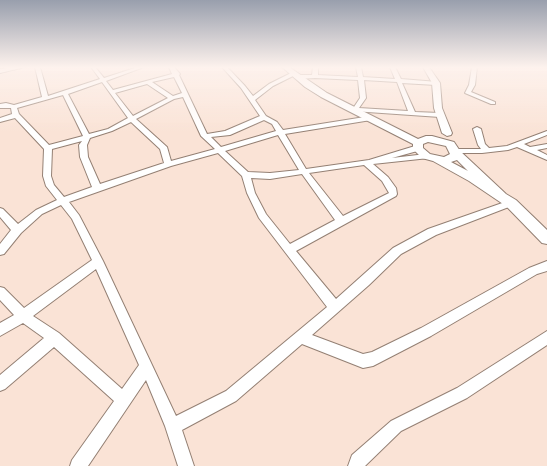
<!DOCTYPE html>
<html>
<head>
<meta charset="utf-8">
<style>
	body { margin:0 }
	canvas { display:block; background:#fae3d6 }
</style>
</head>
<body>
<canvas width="547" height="466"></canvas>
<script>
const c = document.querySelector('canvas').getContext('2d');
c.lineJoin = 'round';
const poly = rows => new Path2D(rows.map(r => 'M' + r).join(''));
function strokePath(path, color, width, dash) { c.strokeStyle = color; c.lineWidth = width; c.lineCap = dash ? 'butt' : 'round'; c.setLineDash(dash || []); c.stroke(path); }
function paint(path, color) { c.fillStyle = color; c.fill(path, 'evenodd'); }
const minor = poly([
	[15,67,25,67,0,73,0,69,15,67],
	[35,67,40,67,48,96,100,79,91,67,95,67,104,78,138,67,144,67,106,81,113,90,172,74,169,67,174,67,180,74,179,75,207,134,225,131,260,116,241,88,222,67,227,67,245,86,253,96,269,84,293,72,296,74,295,75,273,86,255,100,266,116,277,122,283,130,371,116,374,118,371,120,285,134,306,169,369,160,415,146,421,146,421,150,392,158,426,154,430,156,429,158,373,164,388,177,396,188,397,194,396,196,296,251,336,299,393,248,428,229,508,201,514,201,516,203,514,205,436,235,401,254,369,285,312,335,363,354,372,352,421,328,529,268,547,261,547,271,537,274,431,336,373,366,363,368,302,344,236,401,182,430,194,466,178,466,165,426,146,380,88,466,70,466,72,460,114,401,54,347,5,389,0,391,0,375,44,338,23,323,0,336,0,323,14,315,0,300,0,287,4,288,24,308,92,260,72,219,61,205,42,214,21,233,4,254,0,255,0,244,11,230,0,217,0,208,3,209,18,224,36,210,57,200,46,186,43,176,44,149,15,118,0,122,0,118,12,114,11,108,0,108,0,104,6,103,14,105,42,97,35,67],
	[174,77,182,93,173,96,152,82,174,77],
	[102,82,128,118,108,129,89,134,68,94,102,82],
	[147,84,168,98,133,116,115,93,147,84],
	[63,95,83,136,49,145,19,114,17,108,63,95],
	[183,97,201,136,215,149,171,161,167,147,136,119,174,99,183,97],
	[264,120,272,124,276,131,221,147,211,137,230,135,264,120],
	[131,122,160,149,164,163,100,184,88,157,87,145,90,138,112,131,131,122],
	[278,135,299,170,270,173,248,172,225,151,278,135],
	[82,141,79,145,80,157,92,187,64,197,54,185,51,176,52,149,82,141],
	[218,153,242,176,247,193,259,218,327,307,226,391,176,416,103,261,79,215,69,202,171,166,218,153],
	[364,165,382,181,389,193,343,216,309,173,364,165],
	[302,174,335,220,290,244,266,214,255,193,251,178,270,179,302,174],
	[96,269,139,365,122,389,59,333,33,316,96,269],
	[313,67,318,67,318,75,358,77,356,67,361,67,363,77,395,79,390,67,395,67,401,79,438,82,439,83,436,85,402,83,415,112,440,113,443,115,440,117,353,111,352,110,360,98,358,80,315,78,297,79,294,77,297,75,312,75,313,67],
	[364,80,397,82,408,111,359,108,366,98,364,80],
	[472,67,477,67,475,85,471,92,495,102,495,104,491,104,465,93,469,85,472,67],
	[477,127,481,129,485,144,489,148,507,146,547,131,547,135,524,144,530,147,547,144,547,148,537,150,547,155,547,160,517,147,508,150,482,153,453,153,452,151,456,149,481,149,478,145,473,129,477,127],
	[547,331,547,345,467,398,401,431,365,466,348,466,352,455,391,421,457,388,547,331]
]);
const secondary = poly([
	[282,67,289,67,327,93,418,139,426,136,432,136,454,142,460,151,506,194,516,200,547,230,547,244,542,243,506,206,469,181,433,161,422,158,413,149,413,144,321,97,305,87,282,67],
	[428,142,446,146,450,154,444,157,430,154,423,148,423,144,428,142],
	[457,160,468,171,451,162,457,160],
	[423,67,429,67,440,83,442,108,452,133,451,135,447,136,442,133,434,108,432,83,423,67]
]);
strokePath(minor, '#948074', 2);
strokePath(secondary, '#948074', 2);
paint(minor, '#fff');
paint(secondary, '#fff');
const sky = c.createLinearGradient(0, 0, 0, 132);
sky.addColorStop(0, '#999fad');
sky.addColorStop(0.51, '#fdf2ed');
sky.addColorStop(1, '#fdf2ed00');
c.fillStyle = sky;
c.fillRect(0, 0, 547, 132);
</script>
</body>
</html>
